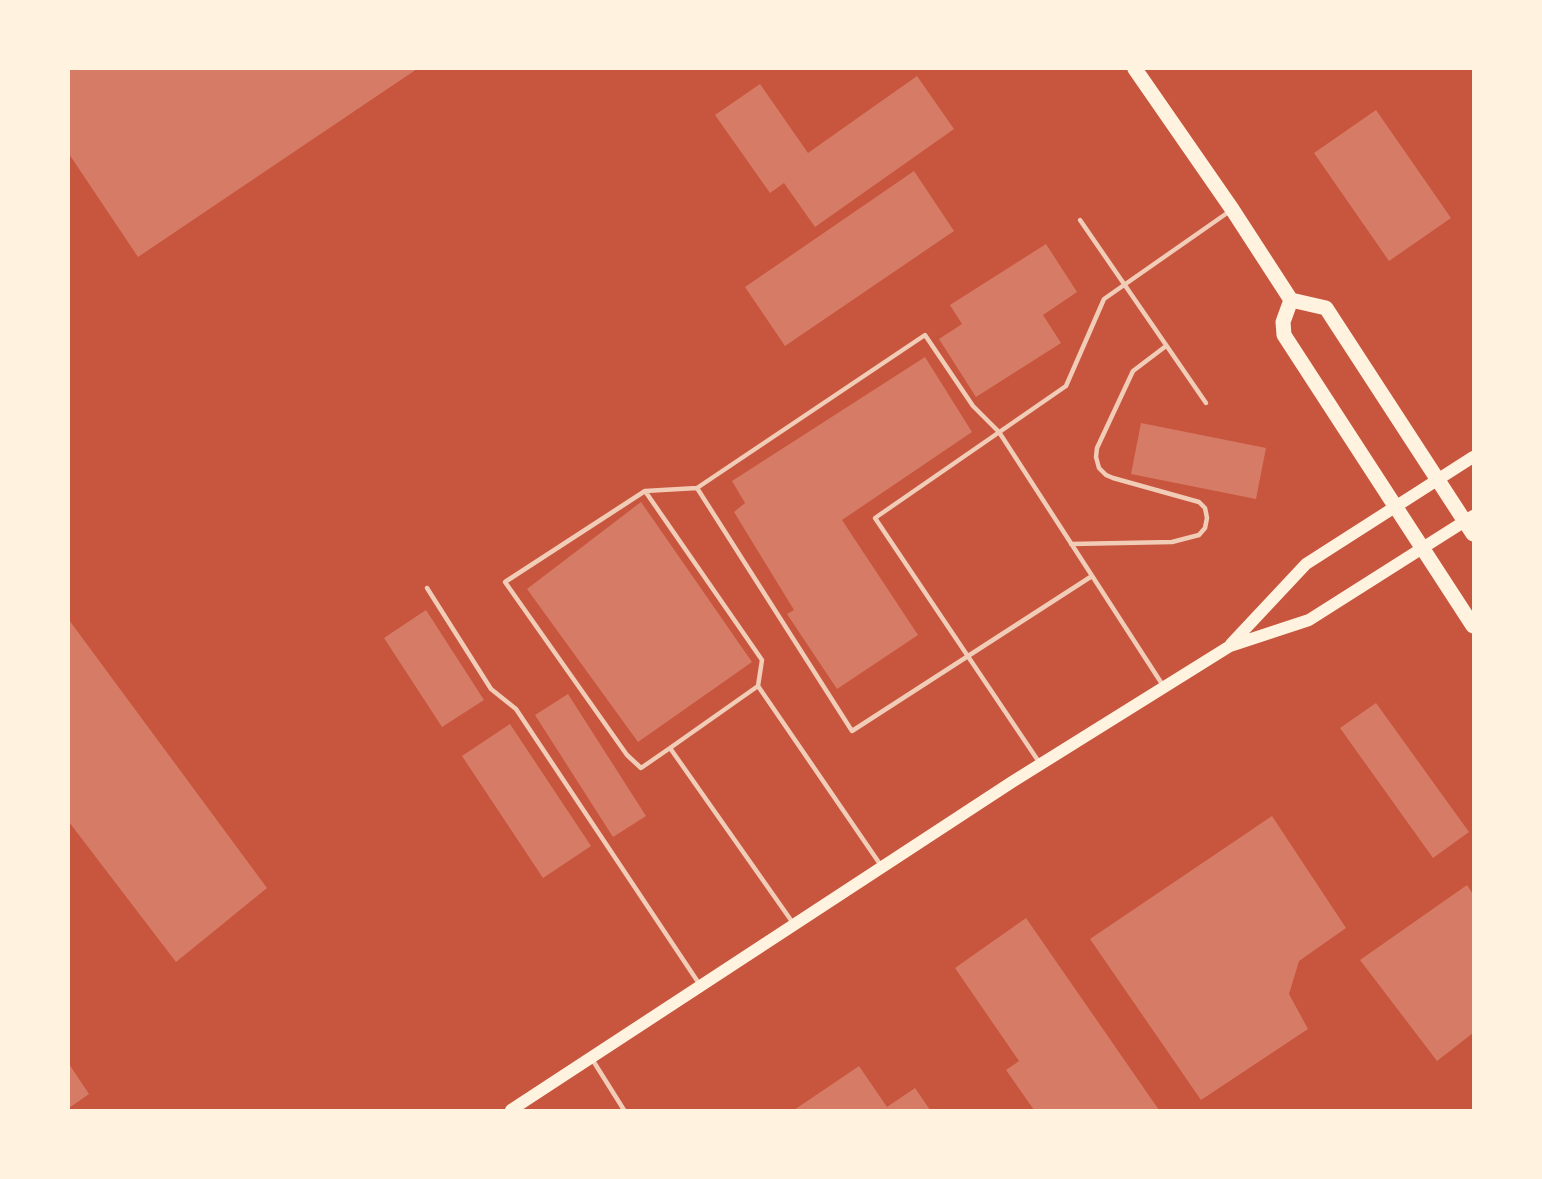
<!DOCTYPE html>
<html>
<head>
<meta charset="utf-8">
<style>
	body { margin:0 }
	#map { position:relative; width:1542px; height:1179px; overflow:hidden; background:#c8553d; font-family:Raleway,sans-serif }
	canvas { display:block }
	.frame { position:absolute; inset:0; border:70px solid #fff3e0; pointer-events:none }
</style>
</head>
<body>
<div id="map">
<canvas width="1542" height="1179"></canvas>
<div class="frame"></div>
</div>
<script>
const c = document.querySelector('canvas').getContext('2d');
c.lineJoin = 'round';
function paint(path, color) { c.fillStyle = color; c.fill(path, 'evenodd'); }
const poly = rows => new Path2D(rows.map(r => 'M' + r).join(''));
function strokePath(path, color, width, dash) { c.strokeStyle = color; c.lineWidth = width; c.lineCap = dash ? 'butt' : 'round'; c.setLineDash(dash || []); c.stroke(path); }
const building = poly([
	[69,69,417,69,138,257,69,154],
	[917,76,954,129,815,227,784,183,770,193,715,115,760,84,808,153],
	[1376,110,1451,218,1389,261,1314,153],
	[914,171,954,231,785,346,745,287],
	[1046,244,1077,292,1043,315,1061,343,976,397,939,339,962,324,950,305],
	[925,357,972,432,842,520,918,635,837,689,787,614,794,610,734,512,745,503,732,481],
	[1141,423,1266,448,1256,499,1131,474],
	[641,502,752,662,638,742,527,589],
	[426,610,484,700,442,727,384,638],
	[69,620,267,888,176,962,69,822],
	[568,694,646,816,613,837,535,715],
	[1376,703,1469,832,1433,858,1340,728],
	[510,724,591,846,543,878,462,756],
	[1272,816,1346,928,1299,961,1289,994,1308,1029,1201,1100,1090,939],
	[1467,885,1473,894,1473,1033,1437,1061,1360,960],
	[1026,918,1159,1110,1034,1110,1006,1070,1019,1061,955,968],
	[69,1064,89,1094,69,1108],
	[859,1066,887,1107,915,1088,930,1110,794,1110]
]);
const service = poly([
	[1080,220,1206,403],
	[645,491,762,660,758,686],
	[1071,544,1172,542,1199,535,1205,528,1207,518,1205,508,1199,502,1113,478,1106,475,1099,468,1096,457,1097,448,1133,371,1166,346],
	[1092,576,852,731,697,488,925,335,973,406,999,432,1164,687],
	[427,588,491,689,516,709,700,985],
	[670,748,641,768,627,755,505,582,645,491,697,488],
	[1039,762,875,518,1066,386,1104,299,1230,211],
	[793,923,670,748,758,686,882,867],
	[592,1059,624,1110]
]);
const secondary = poly([
	[1231,644,1306,564,1473,457],
	[511,1110,1012,782,1230,646,1309,620,1473,516]
]);
const primary = poly([
	[1135,69,1232,209,1291,300,1326,308,1473,534],
	[1291,300,1283,322,1284,335,1473,626]
]);
paint(building, '#d67c66');
strokePath(service, '#f1ccb7', 4.5);
strokePath(secondary, '#fff3e0', 12);
strokePath(primary, '#fff3e0', 15);
</script>
</body>
</html>
